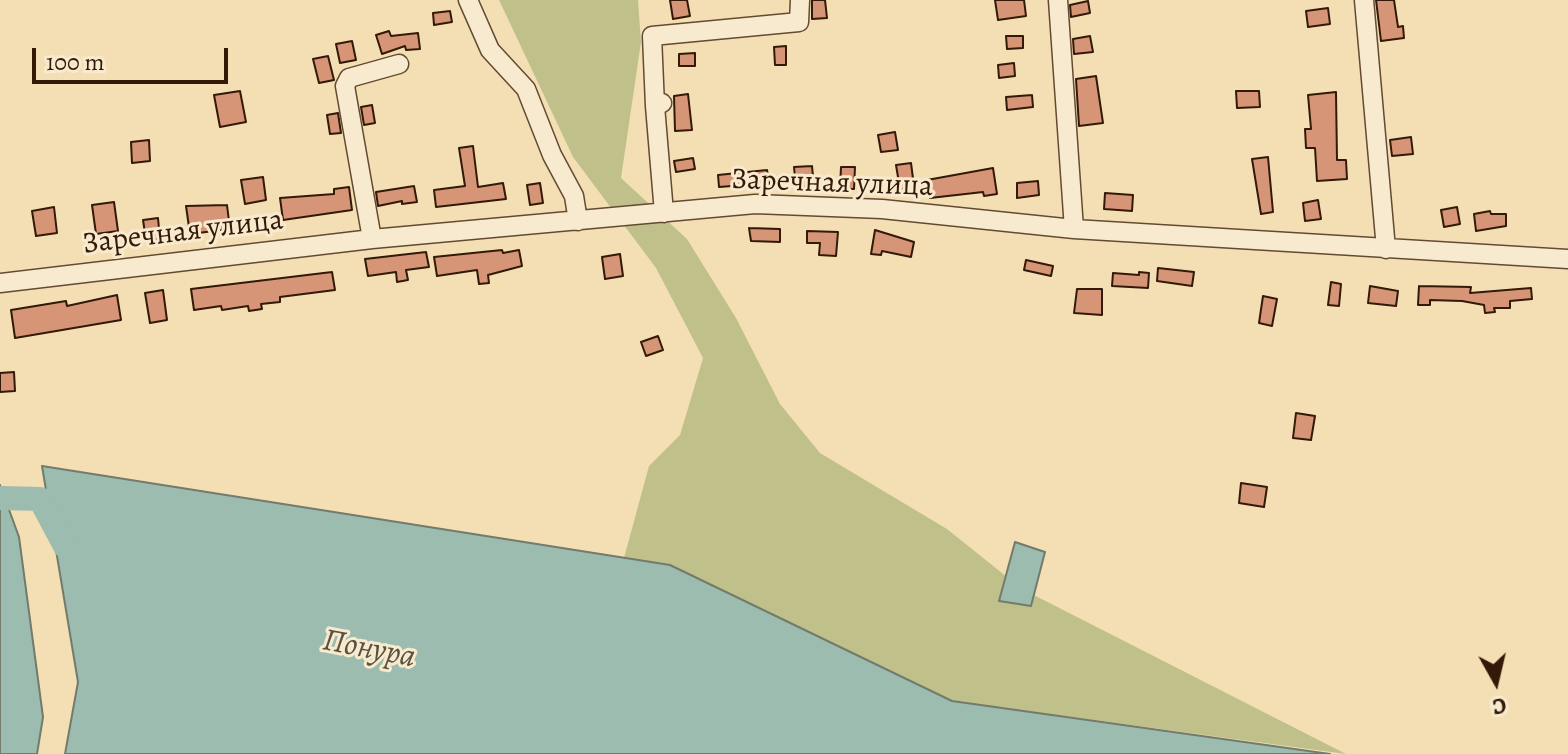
<!DOCTYPE html>
<html>
<head>
<meta charset="utf-8">
<style>
	body { margin:0 }
	#map { position:relative; width:1568px; height:754px; overflow:hidden; background:#f4dfb4; font-family:Alegreya,serif }
	canvas { display:block }
	.north { position:absolute; left:1456px; top:642px; width:80px; height:80px; -webkit-text-stroke:6px #f8eace; paint-order:stroke; rotate:172deg; font-size:22px; font-weight:700; line-height:32px; text-align:center; color:#331907 }
	.north::after { content:''; display:block; margin:auto; width:28px; height:36px; background:#331907; clip-path:polygon(50% 0,100% 100%,50% 72%,0 100%) }
	.scale { position:absolute; left:32px; top:48px; width:196px; height:36px; box-sizing:border-box; border:4px solid #331907; border-top:0; padding-left:10px; font-size:24px; line-height:28px; white-space:nowrap; color:#331907; -webkit-text-stroke:6px #f8eace; paint-order:stroke }
</style>
</head>
<body>
<div id="map">
<canvas width="1568" height="754"></canvas>
<div class="north">С</div>
<div class="scale">100 m</div>
</div>
<script>
const c = document.querySelector('canvas').getContext('2d');
c.lineJoin = 'round';
function paint(path, color) { c.fillStyle = color; c.fill(path, 'evenodd'); }
const poly = rows => new Path2D(rows.map(r => 'M' + r).join(''));
function strokePath(path, color, width, dash) { c.strokeStyle = color; c.lineWidth = width; c.lineCap = dash ? 'butt' : 'round'; c.setLineDash(dash || []); c.stroke(path); }
function label(font, color, halo, rows, align = 'center') {
  c.font = font + ' Alegreya,serif'; c.lineWidth = 6; c.setLineDash([]); c.textBaseline = 'middle'; c.strokeStyle = halo; c.fillStyle = color; for (const [text, x, y, turn = 0] of rows) {
    c.save(); c.translate(x, y); c.rotate((+turn || 0) * Math.PI / 180); c.textAlign = isNaN(turn) ? turn : align; if (halo) c.strokeText(text, 0, 0); c.fillText(text, 0, 0); c.restore();
  }
}
const green = poly([
	[499,0,638,0,641,42,621,178,687,239,736,318,780,404,820,453,947,529,1022,589,1346,754,952,701,670,565,624,558,649,466,680,435,703,358,656,268,573,157]
]);
const water = poly([
	[42,466,670,565,952,701,1330,754,65,754,78,682,42,466],
	[0,485,19,537,43,717,37,754,0,754,0,485],
	[1015,542,1045,552,1031,606,999,601,1015,542]
]);
const river = poly([
	[0,498,40,499,65,546]
]);
const building = poly([
	[670,0,687,0,690,16,673,19,670,0],
	[812,0,825,0,827,18,812,19,812,0],
	[995,0,1024,0,1026,16,998,20,995,0],
	[1376,0,1394,0,1398,27,1403,26,1404,38,1381,41,1376,0],
	[1088,1,1090,13,1071,17,1070,5,1088,1],
	[1328,8,1330,24,1308,27,1306,11,1328,8],
	[450,11,452,22,434,25,433,13,450,11],
	[389,31,391,36,418,33,420,49,406,50,405,46,382,54,376,35,389,31],
	[1006,36,1023,36,1023,48,1007,49,1006,36],
	[1090,36,1093,52,1074,54,1073,39,1090,36],
	[352,41,356,60,340,63,336,44,352,41],
	[786,46,786,65,775,65,774,47,786,46],
	[695,53,695,66,679,66,679,54,695,53],
	[328,56,334,80,319,83,313,59,328,56],
	[1014,63,1015,76,999,78,998,65,1014,63],
	[1096,76,1103,123,1079,126,1076,79,1096,76],
	[240,91,246,122,220,127,214,95,240,91],
	[1236,91,1259,91,1260,107,1237,108,1236,91],
	[1336,92,1337,160,1346,160,1347,179,1317,181,1315,148,1306,148,1305,129,1311,129,1308,95,1336,92],
	[688,94,692,130,675,131,674,96,688,94],
	[1032,95,1033,107,1007,110,1006,97,1032,95],
	[372,105,375,123,364,125,361,107,372,105],
	[338,113,341,133,330,134,327,115,338,113],
	[895,132,898,150,881,152,878,135,895,132],
	[1411,137,1413,154,1392,156,1390,140,1411,137],
	[149,140,150,161,132,163,131,142,149,140],
	[473,146,478,187,503,183,506,199,436,207,434,190,465,186,459,148,473,146],
	[1268,157,1273,212,1261,214,1252,159,1268,157],
	[693,158,695,169,676,172,674,161,693,158],
	[911,163,914,186,900,189,896,165,911,163],
	[812,166,814,187,796,188,794,167,812,166],
	[841,167,855,167,854,189,840,189,841,167],
	[993,168,997,194,984,196,983,192,930,198,927,180,993,168],
	[767,170,770,188,759,189,758,184,719,187,718,175,767,170],
	[263,177,266,200,245,204,241,180,263,177],
	[1038,181,1039,195,1017,198,1017,183,1038,181],
	[540,183,543,203,530,205,527,185,540,183],
	[414,186,417,202,402,204,402,201,378,206,376,192,414,186],
	[349,187,352,210,283,220,280,198,334,194,334,189,349,187],
	[1105,193,1133,195,1132,211,1104,209,1105,193],
	[1318,200,1321,219,1305,221,1303,203,1318,200],
	[114,202,118,231,96,234,92,205,114,202],
	[227,205,230,229,190,234,186,206,227,205],
	[54,207,57,233,36,236,32,211,54,207],
	[1457,207,1460,224,1444,227,1441,210,1457,207],
	[1490,211,1491,214,1506,214,1506,226,1476,231,1474,214,1490,211],
	[158,218,160,239,146,240,143,220,158,218],
	[749,228,780,229,780,242,751,241,749,228],
	[875,230,914,242,911,257,882,251,881,255,871,254,875,230],
	[807,231,838,232,836,256,819,255,820,243,807,243,807,231],
	[502,250,503,253,519,250,522,266,488,275,489,283,479,284,477,270,437,276,434,257,502,250],
	[426,252,429,267,406,270,408,280,397,282,396,272,368,276,365,259,426,252],
	[620,254,623,276,605,279,602,257,620,254],
	[1026,260,1053,266,1051,276,1024,270,1026,260],
	[1158,268,1194,272,1192,286,1157,281,1158,268],
	[332,272,335,290,280,297,280,302,261,304,262,309,249,311,248,306,222,310,221,306,194,310,191,289,332,272],
	[1139,272,1149,273,1148,288,1112,286,1113,273,1139,275,1139,272],
	[1331,282,1341,284,1339,306,1328,305,1331,282],
	[1370,286,1398,291,1396,306,1368,303,1370,286],
	[1419,286,1471,287,1470,293,1531,288,1532,299,1510,301,1510,308,1494,308,1495,312,1485,313,1484,305,1462,301,1430,300,1430,305,1418,305,1419,286],
	[1077,289,1102,289,1102,315,1074,313,1077,289],
	[163,290,167,320,150,323,145,293,163,290],
	[117,295,121,320,15,338,11,310,66,301,67,306,117,295],
	[1263,296,1277,299,1272,326,1259,323,1263,296],
	[658,336,663,350,646,356,641,342,658,336],
	[14,372,15,391,0,392,0,373,14,372],
	[1296,413,1315,416,1311,440,1293,438,1296,413],
	[1241,483,1267,487,1264,507,1239,503,1241,483]
]);
const minor = poly([
	[468,0,490,50,526,89,552,155,574,196,578,221],
	[1058,0,1074,229],
	[1364,0,1386,249],
	[662,103,655,106,664,213],
	[655,106,652,36,799,22,800,0],
	[372,239,345,86,349,78,399,64],
	[0,283,372,239,755,204,882,209,1074,229,1568,259]
]);
const streetNames = [
	["Заречная улица",832,184,2],
	["Заречная улица",183,233,-7]
];
const waterNames = [
	["Понура",369,650,11]
];
paint(green, '#c0c18a');
paint(water, '#9cbcaf');
strokePath(water, '#727b6c', 2);
strokePath(river, '#9cbcaf', 24);
paint(building, '#d69577');
strokePath(building, '#331907', 2);
strokePath(minor, '#634a32', 21);
strokePath(minor, '#f8eace', 18);
label('30px', '#331907', '#f8eace', streetNames);
label('italic 32px', '#585242', '#f8eace', waterNames);
</script>
</body>
</html>
